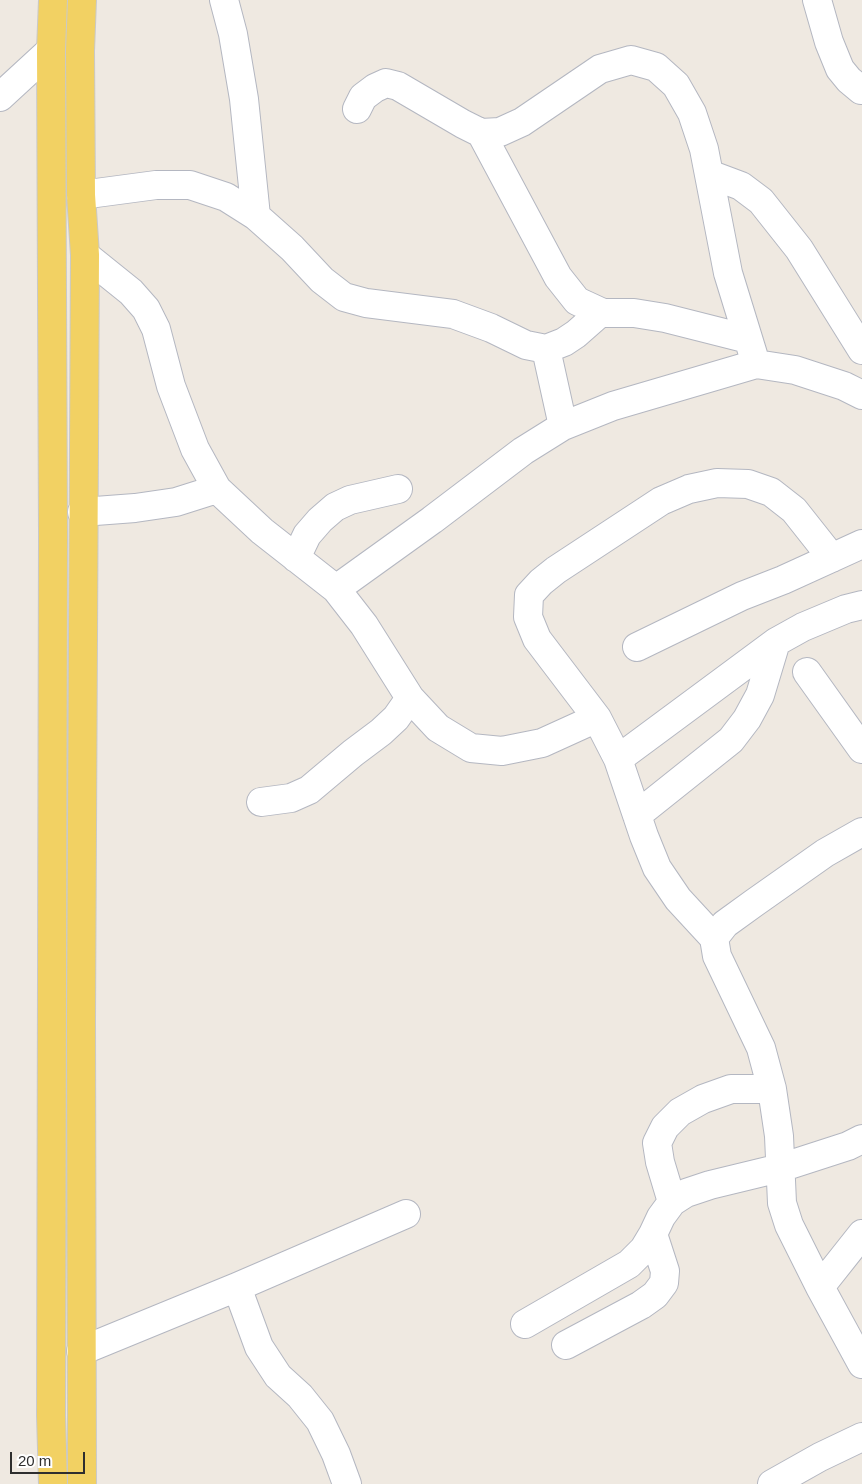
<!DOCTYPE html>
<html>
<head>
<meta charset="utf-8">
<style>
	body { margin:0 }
	#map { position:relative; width:862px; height:1484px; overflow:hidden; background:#efe9e1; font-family:Helvetica,sans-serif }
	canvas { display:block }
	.scale { position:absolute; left:10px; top:1452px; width:75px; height:22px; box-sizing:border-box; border:2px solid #2e2e2e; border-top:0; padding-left:6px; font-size:15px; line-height:18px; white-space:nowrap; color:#2e2e2e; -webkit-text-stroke:4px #fff; paint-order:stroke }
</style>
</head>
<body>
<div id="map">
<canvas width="862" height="1484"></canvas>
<div class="scale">20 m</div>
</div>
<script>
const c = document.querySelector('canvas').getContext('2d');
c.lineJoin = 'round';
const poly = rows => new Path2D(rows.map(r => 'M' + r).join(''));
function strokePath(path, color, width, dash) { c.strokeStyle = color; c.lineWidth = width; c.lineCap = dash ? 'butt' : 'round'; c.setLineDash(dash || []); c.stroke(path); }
const minor = poly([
	[224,0,233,34,244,99,256,216],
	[817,0,829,42,840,69,849,80,861,90],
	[0,97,51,50],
	[357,109,363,97,375,88,386,83,398,86,463,124,481,133,500,132,522,122,600,69,631,60,656,67,676,85,692,113,704,149,728,273,756,364],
	[481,133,558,277,577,301,603,313,634,313,665,318,748,339],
	[709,174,741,186,761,201,799,249,862,350],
	[81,195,156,185,190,185,226,197,256,216,292,248,322,280,344,297,366,303,453,314,491,328,526,345,546,349,564,342,576,334,601,312],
	[85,255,131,292,146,309,156,329,171,386,195,449,217,489,262,531,336,589,364,625,410,698,438,728,471,748,502,751,542,743,597,718],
	[546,349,563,426],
	[82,512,135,508,176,502,217,489],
	[296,558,307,535,320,520,335,507,350,500,398,489],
	[336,589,432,520,523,451,563,426,613,406,756,364,795,370,844,386,862,395],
	[637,647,742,596,783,580,862,544],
	[807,672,862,749],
	[618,759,776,642,803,627,846,609,862,605],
	[261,802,291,798,309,790,353,753,381,732,396,718,410,698],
	[637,815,731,740,747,719,760,695,776,642],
	[862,832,825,853,754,903,725,924,714,938,717,956,761,1048,772,1089,779,1136,782,1203,789,1225,820,1287,862,1364],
	[714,938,678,899,657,868,644,836,618,759,597,718,537,639,528,617,529,595,541,582,556,570,661,501,689,489,717,483,748,484,771,492,794,510,832,558],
	[672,1202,660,1162,657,1143,665,1127,680,1112,703,1099,731,1089,772,1089],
	[237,1287,259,1347,278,1376,300,1396,320,1421,336,1454,347,1484],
	[820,1287,862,1234],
	[525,1324,629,1264,644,1249,653,1234,661,1217,672,1202,686,1193,710,1185,780,1168,848,1146,862,1139],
	[566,1345,641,1305,655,1295,664,1283,665,1271,653,1234],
	[81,1351,237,1287,406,1214],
	[772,1484,820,1457,862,1437]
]);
const major = poly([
	[53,0,51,50,53,534,51,1415,53,1484],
	[82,1484,81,1019,85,255,81,195,80,51,82,0]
]);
strokePath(minor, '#b4b7c1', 30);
strokePath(major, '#c9c9c9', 30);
strokePath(minor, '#fff', 28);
strokePath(major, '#f2d163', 28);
</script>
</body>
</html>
